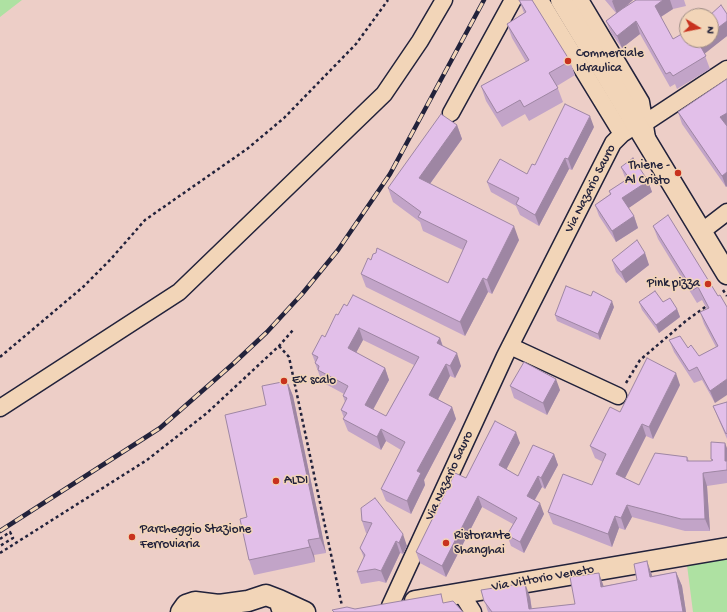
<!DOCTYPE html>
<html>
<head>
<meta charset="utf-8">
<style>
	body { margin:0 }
	#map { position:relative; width:727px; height:612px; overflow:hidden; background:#edcec7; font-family:"Gochi Hand",sans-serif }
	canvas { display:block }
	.north { position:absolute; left:679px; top:8px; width:40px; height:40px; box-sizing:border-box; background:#f2d5b8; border:1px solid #9f8d86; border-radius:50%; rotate:100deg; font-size:11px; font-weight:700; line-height:16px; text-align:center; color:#22223b }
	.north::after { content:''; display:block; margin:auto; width:14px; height:18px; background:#c8321e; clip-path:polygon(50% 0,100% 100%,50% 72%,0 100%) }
</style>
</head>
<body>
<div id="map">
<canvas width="727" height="612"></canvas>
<div class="north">N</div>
</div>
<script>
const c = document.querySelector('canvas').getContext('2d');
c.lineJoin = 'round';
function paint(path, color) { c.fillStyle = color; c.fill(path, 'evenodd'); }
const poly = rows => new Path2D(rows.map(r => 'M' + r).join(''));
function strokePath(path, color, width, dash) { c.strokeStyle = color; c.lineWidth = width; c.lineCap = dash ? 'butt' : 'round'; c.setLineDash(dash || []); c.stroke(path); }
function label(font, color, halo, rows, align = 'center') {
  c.font = font + ' "Gochi Hand",sans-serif'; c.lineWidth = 3; c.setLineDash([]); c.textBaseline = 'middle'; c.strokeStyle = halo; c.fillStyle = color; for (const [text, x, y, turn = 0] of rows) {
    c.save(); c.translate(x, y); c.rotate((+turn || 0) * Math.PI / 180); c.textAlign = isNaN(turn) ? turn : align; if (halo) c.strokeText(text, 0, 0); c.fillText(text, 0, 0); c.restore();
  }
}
const green = poly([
	[0,0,22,0,0,17],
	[727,559,727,612,693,612,687,565]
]);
const path = poly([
	[723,290,727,296],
	[279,346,289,357,342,606],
	[0,357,83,287,110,260,145,220,247,149,284,118,356,44,388,0],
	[626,383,640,360,687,320,708,305],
	[0,539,10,532,13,538,0,546],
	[0,553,147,460,207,413,279,346,293,330]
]);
const minor = poly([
	[540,0,622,134],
	[580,0,641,102,647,138],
	[451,113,513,0],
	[645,123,727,69],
	[701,232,727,212],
	[510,346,618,396],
	[0,408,179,292,384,94,420,41,444,0],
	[461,593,473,612],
	[390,606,505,356,613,143,622,134,636,125]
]);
const major = poly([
	[561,0,727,274],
	[279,600,305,612],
	[415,601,727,548],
	[181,612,186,605,195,602,219,605,248,601,266,595,279,600,283,612]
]);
const rail = poly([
	[0,531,160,428,234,363,267,332,302,294,338,250,390,174,484,0]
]);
const wall = poly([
	[519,0,532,0,570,61,575,75,557,86,563,102,529,121,525,114,502,127,486,101,481,86,526,62,512,38,507,24,524,13],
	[605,0,633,0,626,6,636,0,684,0,686,6,673,9,661,17,673,39,727,14,727,36,704,53,710,69,677,89,675,84,670,87,640,34,622,48,611,33,606,21,616,13],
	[727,79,727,186,726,187,682,124,678,112],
	[457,125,462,139,430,184,519,240,492,294,488,292,465,336,366,287,361,274,371,260,448,283,463,250,423,231,420,222,393,202,388,188],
	[594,127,572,170,569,169,539,226,520,215,516,206,491,192,487,182,527,174,535,165],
	[621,167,648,181,652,192,628,208,634,216,638,228,616,242,599,216,595,205,610,194,609,191,626,180],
	[653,226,718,296,727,307,715,403,702,380,694,383,674,352,669,340,688,348,699,356,716,347,704,324,700,312,707,309,702,300,697,303,658,239],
	[645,253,649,265,626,283,616,272,612,260],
	[639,302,663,302,677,309,680,317,659,333,642,310],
	[347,306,440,338,443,346,461,366,455,378,450,376,438,399,452,407,456,419,424,480,425,485,411,514,386,501,381,489,401,450,386,441,381,450,348,431,343,419,344,418,341,410,345,402,343,396,344,394,322,382,315,363,315,362,312,354,325,337,338,315],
	[363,340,414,365,386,416,373,410,389,380,385,368,356,353],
	[614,307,600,340,557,321,555,315],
	[287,381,293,396,326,553,314,555,315,562,254,575,249,560,247,517,266,405],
	[680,385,653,439,646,436,625,478,639,485,687,457,689,461,712,461,711,459,727,448,727,483,707,486,710,531,685,531,632,517,625,530,619,528,612,547,553,524,548,512,592,485,603,462,595,458,590,446,620,412],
	[510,386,560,390,547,415,514,398],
	[727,402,727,439,718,418,713,406],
	[520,443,506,469,518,476,554,454,558,465,545,489,542,487,535,500,544,514,524,553,511,546,507,535,513,524,482,507,446,577,420,563,416,552,466,478],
	[361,508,407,546,403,554,400,553,386,583,379,581,361,584,357,572,364,558,360,548,367,533,366,533,362,521],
	[676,572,682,586,686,612,488,612,481,590,530,597,532,609,575,604,604,586,637,580,652,576]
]);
const shadedWall = poly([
	[613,0,633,0,617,14,612,1],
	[663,0,670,0,673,9,659,18,655,6],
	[636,21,640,34,622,48,617,36],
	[727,21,727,36,703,55,698,42,701,40,711,40,711,33],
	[727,113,727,127,720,117],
	[590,116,594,127,572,170,568,159],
	[457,125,462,139,424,192,419,178],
	[565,158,569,169,539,226,535,215],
	[727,172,727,186,726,187,722,176],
	[648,181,652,192,626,210,622,198],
	[634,216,638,228,616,242,612,231],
	[514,226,519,240,492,294,487,280],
	[645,253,649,265,626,283,621,272],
	[483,278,488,292,465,336,460,322],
	[612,301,614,307,600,340,598,334],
	[677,309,680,317,659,333,656,325],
	[359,328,363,340,352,360,348,348],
	[440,338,444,351,437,343],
	[457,353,461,366,455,378,450,366],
	[446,364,450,376,434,407,429,395],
	[385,368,389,380,369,417,365,405],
	[676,373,680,385,653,439,649,427],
	[556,379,560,390,547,415,543,403],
	[727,379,727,395,715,403,710,391],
	[287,381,293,396,326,553,320,538],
	[452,407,456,419,424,480,425,485,411,514,407,501,417,471],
	[642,424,646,436,621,486,616,474],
	[381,429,386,441,381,450,377,437],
	[516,432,520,443,503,476,499,465],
	[725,443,727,448,727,466,725,461],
	[554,454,558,465,545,489,541,478],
	[703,473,707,486,710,531,705,519],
	[538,476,542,487,531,506,527,496],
	[478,496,482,507,446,577,442,566],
	[540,503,544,514,524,553,520,542],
	[627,505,632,517,625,530,621,518],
	[615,516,619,528,612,547,608,534],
	[403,534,407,546,403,554,399,543],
	[308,540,314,555,315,562,310,547],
	[396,541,400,553,386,583,381,571],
	[647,561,652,575,655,591,650,577],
	[676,572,682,586,686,612,683,612],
	[599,573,604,587,601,587],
	[525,583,530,597,532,612,529,609]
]);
const building = poly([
	[519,0,532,0,570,61,549,73,558,88,524,107,520,100,497,113,481,86,529,60,507,24,526,12,519,0],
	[636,0,663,0,655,6,673,39,687,31,687,40,701,40,698,42,706,56,673,76,670,72,666,74,636,21,617,36,606,21,622,9,636,0],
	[721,5,727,14,727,21,711,33,711,16,709,16,721,5],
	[727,79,727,113,720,117,727,126,727,172,722,176,678,112,727,79],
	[565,104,590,116,568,159,565,158,535,215,516,204,519,198,487,182,500,159,527,174,532,164,535,165,565,104],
	[441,114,457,125,419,178,514,226,487,280,483,278,460,322,361,274,368,258,371,260,373,254,376,253,377,248,448,283,467,241,418,217,421,212,388,188,441,114],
	[633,158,648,181,622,198,634,216,612,231,595,205,611,194,609,191,629,178,621,167,633,158],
	[668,215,718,296,720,295,727,307,727,379,710,391,697,367,689,371,669,340,680,336,688,348,691,345,699,356,718,346,700,312,709,308,698,287,693,290,653,226,668,215],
	[637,240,645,253,621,272,612,260,637,240],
	[566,286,591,296,593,291,612,301,598,334,555,315,566,286],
	[655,291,663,302,670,298,677,309,656,325,639,302,655,291],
	[353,295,440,338,437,343,457,353,450,366,446,364,429,395,452,407,417,471,421,473,407,501,381,489,405,442,381,429,377,437,343,419,347,413,341,410,347,398,343,396,348,386,318,370,319,366,315,363,318,357,312,354,322,335,325,337,336,314,338,315,344,304,347,306,353,295],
	[359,328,419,357,386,416,365,405,385,368,348,348,359,328],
	[647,358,676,373,649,427,642,424,616,474,639,485,655,453,687,457,687,461,711,461,713,460,711,459,711,442,725,443,725,461,727,461,727,470,703,473,705,519,681,519,627,505,621,518,615,516,608,534,548,512,563,474,592,485,606,454,590,446,610,407,620,412,647,358],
	[524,362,556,379,543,403,510,386,524,362],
	[287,381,320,538,308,540,310,547,249,560,240,519,247,517,225,415,266,405,262,386,287,381],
	[727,402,727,433,726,434,713,406,727,402],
	[495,421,516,432,499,465,518,476,533,445,554,454,541,478,538,476,527,496,540,503,520,542,507,535,517,518,478,496,442,566,416,552,455,473,466,478,495,421],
	[375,498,403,534,399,543,396,541,381,571,375,569,357,572,365,555,360,548,372,523,362,521,361,508,375,498],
	[647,561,650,577,676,572,683,612,492,612,484,601,481,590,525,583,529,609,575,604,570,577,599,573,601,587,637,580,634,564,647,561],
	[441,594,443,603,453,601,463,612,334,612,332,610,347,607,355,609,441,594]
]);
const markers = [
	[568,61,4,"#c8321e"],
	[678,173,4,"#c8321e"],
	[708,284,4,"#c8321e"],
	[284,381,4,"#c8321e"],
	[276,481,4,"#c8321e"],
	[132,537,4,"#c8321e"],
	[446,543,4,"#c8321e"]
];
const poiNames = [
	["Commerciale",576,54],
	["Idraulica",576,69],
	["Thiene -",670,166,"right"],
	["Al Cristo",670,181,"right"],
	["Pink pizza",700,284,"right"],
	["Ex scalo",292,381],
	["ALDI",284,481],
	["Parcheggio Stazione",140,530],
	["Ferroviaria",140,545],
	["Ristorante",454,536],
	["Shanghai",454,551]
];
const streetNames = [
	["Via Nazario Sauro",591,189,-63],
	["Via Nazario Sauro",450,476,-65],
	["Via Vittorio Veneto",543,579,-10]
];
paint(green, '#aee1a2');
strokePath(minor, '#22223b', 19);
strokePath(major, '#22223b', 23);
strokePath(path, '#22223b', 2.5, [3, 3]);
strokePath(minor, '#f2d5b8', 16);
strokePath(major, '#f2d5b8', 20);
strokePath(rail, '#22223b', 4.5);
strokePath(rail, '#f2d5b8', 3, [9]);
paint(wall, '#c2a4c8');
paint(shadedWall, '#9e86a3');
paint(building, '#e2bfe9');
strokePath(building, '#9e86a3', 1);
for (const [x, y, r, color] of markers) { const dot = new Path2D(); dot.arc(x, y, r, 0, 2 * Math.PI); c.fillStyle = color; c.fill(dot); strokePath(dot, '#f2d5b8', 1.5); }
label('13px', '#22223b', '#f2d5b8', poiNames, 'left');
label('13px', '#22223b', '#f2d5b8', streetNames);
</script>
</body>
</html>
